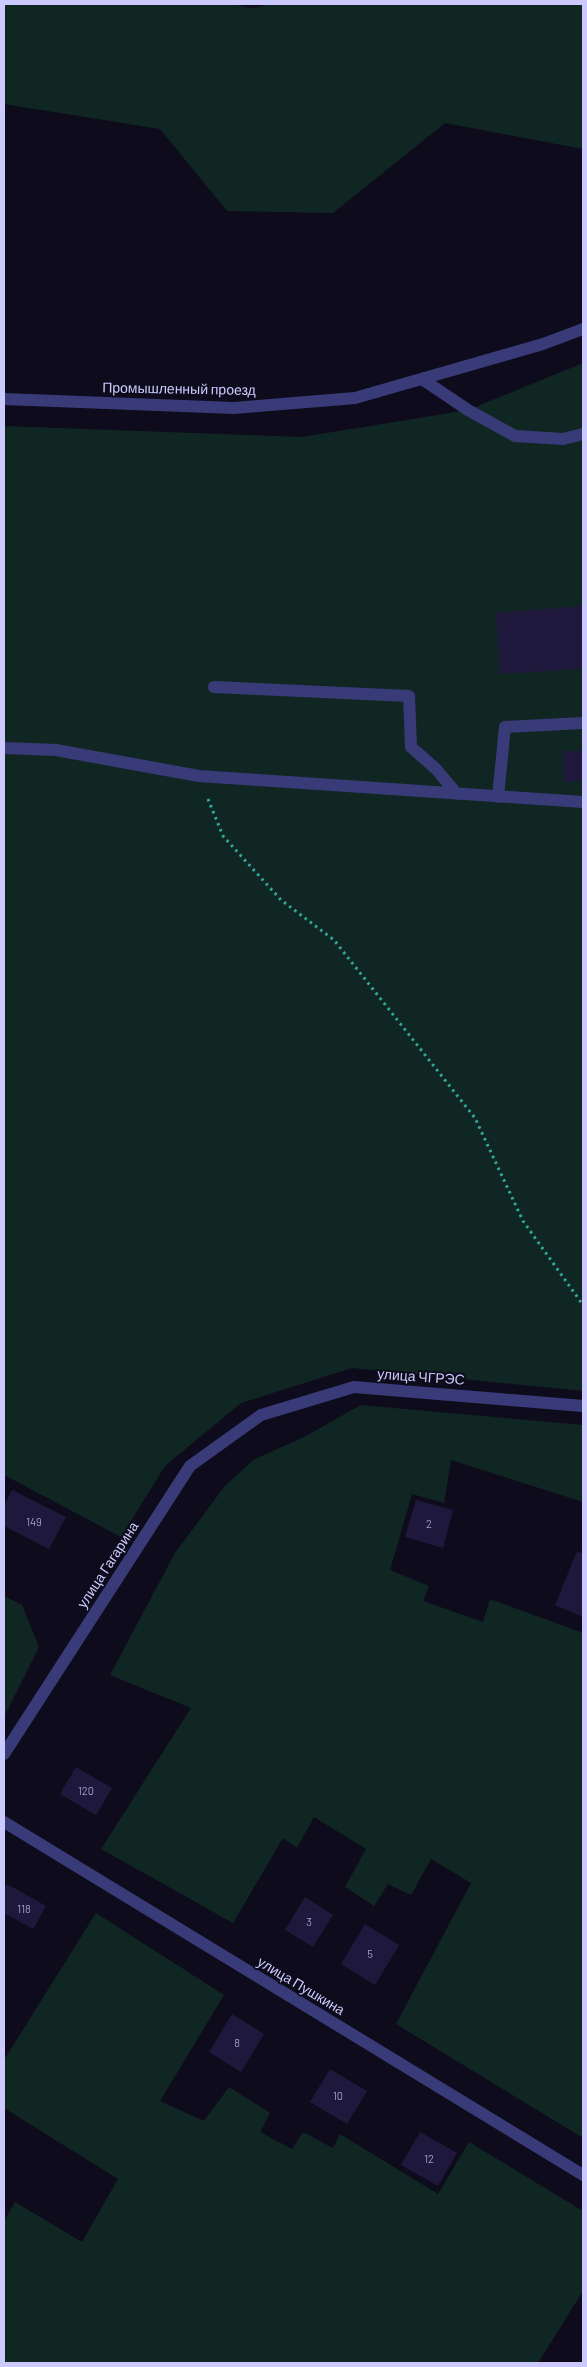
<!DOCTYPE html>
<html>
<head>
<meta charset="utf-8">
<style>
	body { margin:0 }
	#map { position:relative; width:587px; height:2367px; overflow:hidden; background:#0e0c1c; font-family:Barlow,sans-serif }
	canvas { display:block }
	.frame { position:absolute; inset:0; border:5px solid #cccafd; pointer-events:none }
</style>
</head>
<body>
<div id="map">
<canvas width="587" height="2367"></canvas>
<div class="frame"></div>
</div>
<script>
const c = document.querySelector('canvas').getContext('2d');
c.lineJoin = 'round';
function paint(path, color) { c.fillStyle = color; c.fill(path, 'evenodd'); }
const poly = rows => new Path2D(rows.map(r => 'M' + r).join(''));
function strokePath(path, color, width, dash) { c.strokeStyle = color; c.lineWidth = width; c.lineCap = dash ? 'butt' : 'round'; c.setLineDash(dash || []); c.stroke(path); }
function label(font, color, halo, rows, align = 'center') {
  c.font = font + ' Barlow,sans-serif'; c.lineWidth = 4; c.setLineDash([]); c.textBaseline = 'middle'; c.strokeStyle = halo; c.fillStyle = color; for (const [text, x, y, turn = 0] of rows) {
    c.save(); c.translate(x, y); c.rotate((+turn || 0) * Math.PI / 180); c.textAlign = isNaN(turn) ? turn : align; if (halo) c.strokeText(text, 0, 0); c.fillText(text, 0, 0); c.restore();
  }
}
const green = poly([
	[4,4,230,4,253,8,271,4,583,4,583,149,445,123,333,213,227,211,160,129,4,104],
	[583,363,583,1391,352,1368,241,1403,165,1466,121,1537,4,1475,4,426,302,437,468,410],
	[361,1405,583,1425,583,1502,451,1460,444,1503,412,1494,390,1570,429,1586,423,1601,483,1622,490,1599,583,1633,583,2138,396,2024,471,1883,431,1859,411,1895,388,1884,374,1906,345,1887,366,1849,314,1817,297,1848,283,1838,233,1923,101,1849,191,1708,110,1675,175,1553,224,1487,253,1460,304,1437],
	[4,1596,22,1605,39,1647,4,1717],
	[96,1913,224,1995,160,2101,204,2121,229,2087,270,2113,260,2132,292,2149,303,2132,333,2148,340,2134,438,2194,469,2142,583,2211,583,2291,538,2363,4,2363,4,2221,15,2202,82,2242,118,2179,4,2108,4,2060]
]);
const building = poly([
	[583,606,583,669,500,674,496,613],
	[563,751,583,751,583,781,564,782],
	[12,1490,66,1517,49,1549,4,1526,4,1506],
	[416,1500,453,1510,443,1548,405,1537],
	[577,1551,583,1554,583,1617,555,1605],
	[76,1767,112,1788,96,1815,60,1794],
	[7,1884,46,1906,33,1929,4,1913,4,1889],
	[305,1897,333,1915,313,1947,285,1930],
	[365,1924,399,1945,375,1985,341,1964],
	[232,2014,264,2034,241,2072,209,2052],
	[330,2069,367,2091,347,2124,310,2102],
	[420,2132,457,2153,438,2186,401,2165]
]);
const path = poly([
	[208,799,223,836,281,900,334,940,475,1118,523,1221,583,1305]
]);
const minor = poly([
	[422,379,468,410,515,436,563,439,583,434],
	[4,399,234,408,355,398,543,344,583,329],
	[214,687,409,696,411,747,436,769,457,794],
	[4,748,56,750,199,776,583,802],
	[498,797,505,727,583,723],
	[4,1754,190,1466,261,1415,354,1387,583,1406],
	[4,1822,583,2175]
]);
const numberNames = [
	["149",34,1522],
	["2",429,1524],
	["120",86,1791],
	["118",24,1909],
	["3",309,1922],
	["5",370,1954],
	["8",237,2043],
	["10",338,2096],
	["12",429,2159]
];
const streetNames = [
	["Промышленный проезд",179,389,1],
	["улица ЧГРЭС",421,1377,4],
	["улица Гагарина",108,1565,-57],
	["улица Пушкина",301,1986,31]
];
paint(green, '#102623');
paint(building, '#1e193c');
strokePath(path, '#32a89a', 3, [2.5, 4]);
strokePath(minor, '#393b79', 12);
label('11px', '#a09ecd', null, numberNames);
label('14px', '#cccafd', '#0e0c1c', streetNames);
</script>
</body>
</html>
